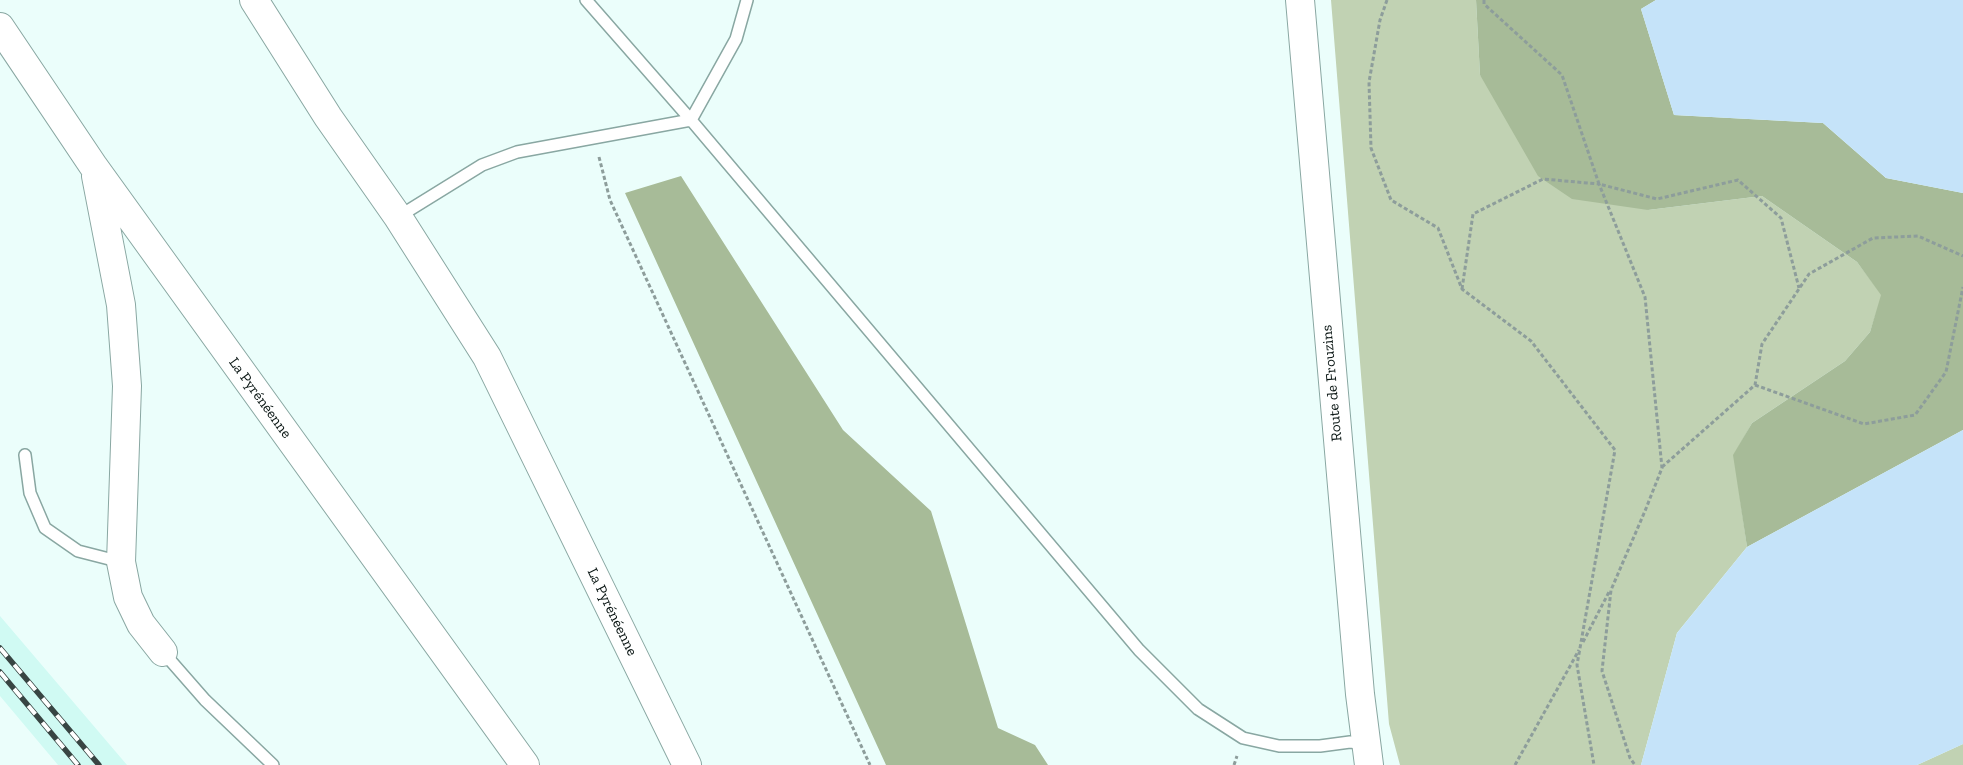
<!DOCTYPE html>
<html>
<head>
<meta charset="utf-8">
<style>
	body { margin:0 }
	canvas { display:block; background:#ebfefb }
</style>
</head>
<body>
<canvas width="1963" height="765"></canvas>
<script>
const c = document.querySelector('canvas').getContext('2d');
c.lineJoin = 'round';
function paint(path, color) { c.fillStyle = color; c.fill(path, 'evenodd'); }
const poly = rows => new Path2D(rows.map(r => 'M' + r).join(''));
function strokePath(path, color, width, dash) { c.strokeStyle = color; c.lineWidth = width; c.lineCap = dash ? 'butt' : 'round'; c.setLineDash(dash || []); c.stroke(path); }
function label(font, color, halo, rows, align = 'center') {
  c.font = font + ' "Zilla Slab",serif'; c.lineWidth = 4; c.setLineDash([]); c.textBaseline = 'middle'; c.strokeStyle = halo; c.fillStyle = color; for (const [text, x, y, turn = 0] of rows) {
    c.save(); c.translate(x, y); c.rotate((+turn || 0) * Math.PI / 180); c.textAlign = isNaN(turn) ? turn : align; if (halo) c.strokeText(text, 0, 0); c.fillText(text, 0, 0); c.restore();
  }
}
const built = poly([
	[0,616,127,765,58,765,0,696]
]);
const green = poly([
	[1331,0,1476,0,1480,75,1648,210,1762,196,1857,262,1882,295,1870,332,1845,361,1752,423,1734,455,1747,547,1677,633,1641,765,1400,765,1389,724],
	[1963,744,1963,765,1917,765]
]);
const forest = poly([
	[1476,0,1656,0,1641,9,1674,115,1823,123,1886,178,1963,193,1963,430,1747,547,1733,455,1752,423,1845,361,1870,332,1881,295,1857,262,1762,196,1648,210,1572,199,1538,176,1480,75],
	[681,176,843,430,931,511,998,728,1035,745,1048,765,886,765,625,193]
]);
const water = poly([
	[1656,0,1963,0,1963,193,1886,178,1823,123,1674,115,1641,9],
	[1963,430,1963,744,1917,765,1641,765,1677,633,1747,547]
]);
const path = poly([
	[1387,0,1380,20,1369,82,1371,148,1391,200,1438,228,1462,289,1531,341,1615,450,1577,665,1594,765],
	[1484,0,1484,4,1562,75,1599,184,1657,199,1738,180,1781,218,1799,288],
	[599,157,610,200,870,765],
	[1462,289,1473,214,1543,179,1599,184,1645,297,1662,468,1645,511,1611,590,1602,671,1630,758,1635,765],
	[1755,385,1864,424,1915,415,1946,372,1963,287],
	[1662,467,1755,385,1762,344,1809,274,1873,238,1918,236,1963,256],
	[1583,642,1609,592],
	[1234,765,1237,756],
	[1515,765,1579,650]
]);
const service = poly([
	[586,0,691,120,1139,650,1198,709,1243,738,1279,746,1320,746,1350,742,1366,744],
	[398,217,482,165,517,152,691,120,736,39,747,0],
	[25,455,30,493,45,528,78,551,121,562],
	[163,652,205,700,273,765]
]);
const secondary = poly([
	[1300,0,1360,694,1369,765]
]);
const motorway = poly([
	[254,0,328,117,398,217,487,357,687,765],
	[0,27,94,167,525,765],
	[96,176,121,305,127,386,121,562,128,597,141,624,163,652]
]);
const rail = poly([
	[0,648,99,765],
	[0,672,78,765]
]);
const streetNames = [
	["Route de Frouzins",1332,383,-95],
	["La Pyrénéenne",260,398,54],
	["La Pyrénéenne",612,612,64]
];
paint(built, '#d0faf3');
paint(green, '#c1d2b3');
paint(forest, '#a7bb98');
paint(water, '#c5e3f9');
strokePath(service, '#89a7a2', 14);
strokePath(secondary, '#89a7a2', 30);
strokePath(motorway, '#89a7a2', 30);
strokePath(path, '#8d9d9b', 3, [4, 2.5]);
strokePath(service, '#fff', 11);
strokePath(secondary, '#fff', 28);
strokePath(motorway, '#fff', 28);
strokePath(rail, '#384543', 5.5);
strokePath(rail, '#fff', 4, [11]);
label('15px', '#091513', '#fff', streetNames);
</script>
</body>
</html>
